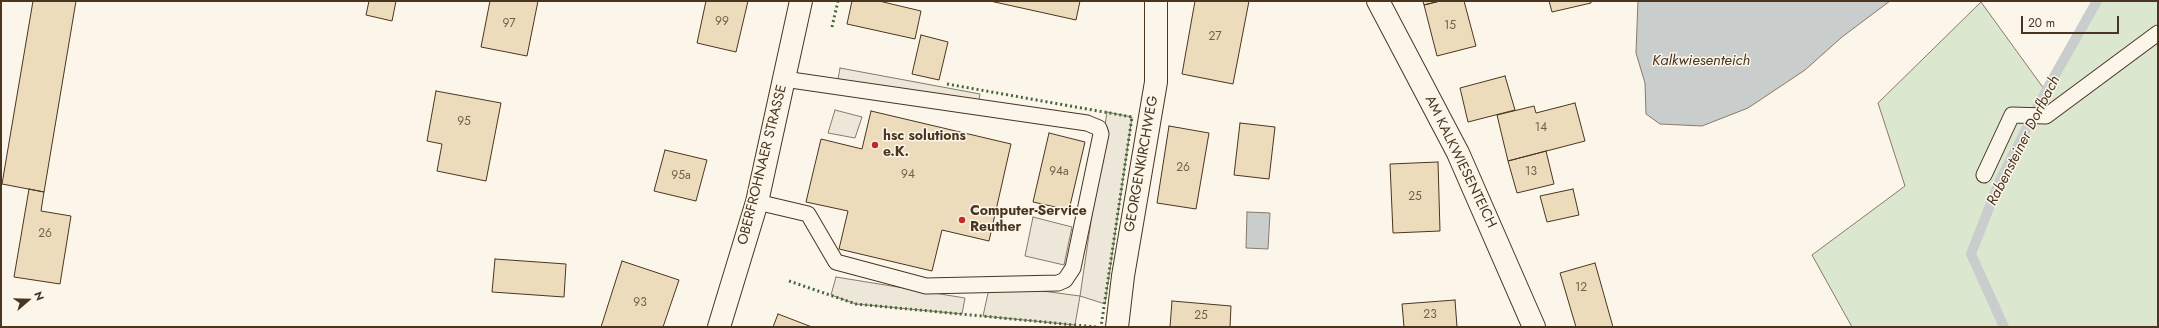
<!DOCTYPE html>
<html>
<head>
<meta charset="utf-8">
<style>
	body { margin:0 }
	#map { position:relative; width:2159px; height:328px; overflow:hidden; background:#fbf6e9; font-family:Jost,sans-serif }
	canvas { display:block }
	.frame { position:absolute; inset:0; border:2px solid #4a3520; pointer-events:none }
	.north { position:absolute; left:8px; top:280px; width:40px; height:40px; -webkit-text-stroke:3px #fbf6e9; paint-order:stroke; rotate:70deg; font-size:11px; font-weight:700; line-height:16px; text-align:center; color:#4a3520 }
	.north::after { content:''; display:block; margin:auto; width:14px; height:18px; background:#4a3520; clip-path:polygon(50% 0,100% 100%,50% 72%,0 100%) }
	.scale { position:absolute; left:2021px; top:16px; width:98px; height:18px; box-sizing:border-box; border:2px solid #4a3520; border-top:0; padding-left:5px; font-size:12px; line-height:14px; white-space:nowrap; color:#4a3520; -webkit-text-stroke:3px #fbf6e9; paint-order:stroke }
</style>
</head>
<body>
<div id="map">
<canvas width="2159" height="328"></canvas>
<div class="frame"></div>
<div class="north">N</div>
<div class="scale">20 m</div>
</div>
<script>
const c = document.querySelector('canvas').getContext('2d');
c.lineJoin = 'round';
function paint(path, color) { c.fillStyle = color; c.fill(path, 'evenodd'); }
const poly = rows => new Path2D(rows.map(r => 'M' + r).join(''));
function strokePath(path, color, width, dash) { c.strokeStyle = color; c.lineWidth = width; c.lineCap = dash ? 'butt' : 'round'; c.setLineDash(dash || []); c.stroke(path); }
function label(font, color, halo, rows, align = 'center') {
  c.font = font + ' Jost,sans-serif'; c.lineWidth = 3; c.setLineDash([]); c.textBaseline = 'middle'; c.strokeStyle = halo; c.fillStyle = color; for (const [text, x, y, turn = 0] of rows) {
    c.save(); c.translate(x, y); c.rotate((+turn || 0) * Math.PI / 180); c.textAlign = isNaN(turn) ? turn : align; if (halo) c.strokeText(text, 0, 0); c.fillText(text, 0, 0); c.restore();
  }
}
const green = poly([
	[2101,1,2158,1,2158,327,1852,327,1812,255,1905,186,1878,103,1981,2,2047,93,2101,1]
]);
const parking = poly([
	[840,68,980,94,977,112,836,91,840,68],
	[835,110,862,117,855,138,828,133,835,110],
	[1107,112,1132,117,1105,304,1080,296,1075,325,983,316,990,284,1080,296,1107,112],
	[1033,217,1072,227,1064,265,1025,256,1033,217],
	[836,277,965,298,962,314,856,304,831,295,836,277]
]);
const water = poly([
	[1638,1,1890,1,1842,37,1805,70,1748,108,1702,126,1660,124,1646,114,1645,83,1636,53,1638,1],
	[1247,212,1270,213,1268,249,1246,248,1247,212]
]);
const stream = poly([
	[2004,327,1971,254,2000,180,2047,89,2097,1]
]);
const building = poly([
	[33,1,76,1,44,192,2,184,33,1],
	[369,1,396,1,392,21,366,15,369,1],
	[490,1,538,1,527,56,481,47,490,1],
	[706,1,748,1,736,52,697,43,706,1],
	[852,1,879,1,921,11,915,39,847,24,852,1],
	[990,1,1080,1,1076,20,990,1],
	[1195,1,1249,1,1233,84,1182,74,1195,1],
	[1423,1,1440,1,1424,5,1423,1],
	[1440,1,1464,1,1476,46,1437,56,1424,5,1440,1],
	[1549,1,1591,1,1591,3,1552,12,1549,1],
	[921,35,948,42,939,80,912,74,921,35],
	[1505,76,1515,110,1468,122,1460,88,1505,76],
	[436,91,501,103,486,181,437,171,442,144,427,141,436,91],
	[1575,103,1585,141,1508,161,1497,115,1534,106,1536,113,1575,103],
	[871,111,1011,144,989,241,942,230,932,271,839,249,848,211,806,202,821,139,862,149,871,111],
	[1240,123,1275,127,1269,179,1234,175,1240,123],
	[1169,126,1209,133,1196,209,1157,203,1169,126],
	[1049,133,1085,142,1069,210,1033,202,1049,133],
	[665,150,707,160,696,201,654,191,665,150],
	[1546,151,1554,184,1517,193,1508,161,1546,151],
	[1438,162,1440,231,1393,233,1390,164,1438,162],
	[29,189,44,192,41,211,71,216,60,284,14,277,29,189],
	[1573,189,1579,215,1547,222,1540,196,1573,189],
	[495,259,566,264,564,297,492,292,495,259],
	[622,261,679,280,663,327,601,327,622,261],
	[1595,263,1613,327,1576,327,1560,273,1595,263],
	[1455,300,1457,327,1404,327,1402,304,1455,300],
	[1172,301,1231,306,1230,327,1170,327,1172,301],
	[778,314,812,327,773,327,778,314]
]);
const lane = poly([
	[1984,175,2012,115,2046,116,2158,33],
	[757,202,808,214,836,262,926,286,1058,283,1065,280,1073,268,1101,134,1099,128,1087,123,784,79]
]);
const street = poly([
	[1378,1,1458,153,1534,327],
	[1117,327,1123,276,1156,82,1156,1]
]);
const secondary = poly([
	[719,327,757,202,801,1]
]);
const hedge = poly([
	[832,27,838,1],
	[947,84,1132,117,1101,327],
	[789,281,856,304,1096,327]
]);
const markers = [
	[875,145,4,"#c62828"],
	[962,220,4,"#c62828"]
];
const numberNames = [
	["99",722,22],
	["97",509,24],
	["15",1450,26],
	["27",1215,37],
	["95",464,122],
	["14",1541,128],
	["26",1183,168],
	["94a",1059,172],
	["13",1531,172],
	["94",908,175],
	["95a",681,176],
	["25",1415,197],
	["26",45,234],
	["12",1581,288],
	["93",640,303],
	["23",1430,315],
	["25",1201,316]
];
const poiNames = [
	["hsc solutions",883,137],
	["e.K.",883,153],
	["Computer-Service",970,212],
	["Reuther",970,228]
];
const streetNames = [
	["AM KALKWIESENTEICH",1460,162,64],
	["GEORGENKIRCHWEG",1142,164,-80],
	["OBERFROHNAER STRASSE",763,165,-76]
];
const waterNames = [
	["Kalkwiesenteich",1701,61],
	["Rabensteiner Dorfbach",2024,141,-63]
];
paint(green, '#dce7d0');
strokePath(green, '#887966', 1);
paint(parking, '#ede7d9');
strokePath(parking, '#887966', 1);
paint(water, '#c9cecd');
strokePath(water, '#887966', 1);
strokePath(stream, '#c9cecd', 10);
paint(building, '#ecdcbc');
strokePath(building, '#4a3520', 1);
strokePath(lane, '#4a3520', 17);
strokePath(street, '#4a3520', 24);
strokePath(secondary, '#4a3520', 24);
strokePath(lane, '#fbf6e9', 15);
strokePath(street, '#fbf6e9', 22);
strokePath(secondary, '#fbf6e9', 22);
strokePath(hedge, '#436837', 3, [2, 3]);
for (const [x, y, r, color] of markers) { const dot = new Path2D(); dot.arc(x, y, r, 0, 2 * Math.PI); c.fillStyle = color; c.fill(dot); strokePath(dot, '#fbf6e9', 1.5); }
label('12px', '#725f47', null, numberNames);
label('bold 14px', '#4a3520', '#fbf6e9', poiNames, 'left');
label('14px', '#4a3520', '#fbf6e9', streetNames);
label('italic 15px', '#4a3520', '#fbf6e9', waterNames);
</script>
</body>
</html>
